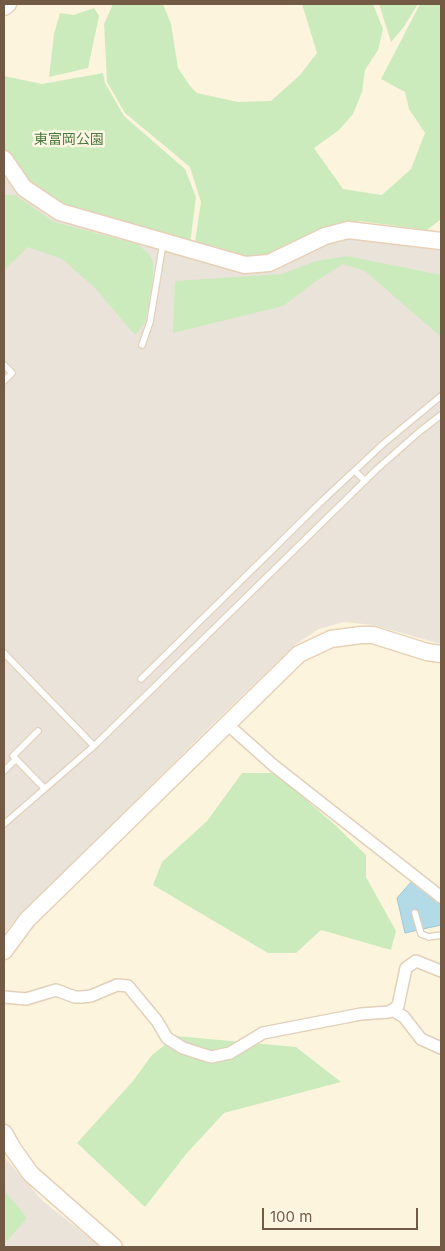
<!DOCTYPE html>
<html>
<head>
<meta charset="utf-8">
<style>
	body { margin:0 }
	#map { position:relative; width:445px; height:1251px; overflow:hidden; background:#fdf4dd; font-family:Inter,sans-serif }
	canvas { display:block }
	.frame { position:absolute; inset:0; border:5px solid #735a45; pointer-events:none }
	.scale { position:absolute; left:262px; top:1208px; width:156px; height:22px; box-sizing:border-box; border:2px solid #735a45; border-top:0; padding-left:6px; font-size:15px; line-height:18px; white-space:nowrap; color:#735a45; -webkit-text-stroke:4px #fff7e5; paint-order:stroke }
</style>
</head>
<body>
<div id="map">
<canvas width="445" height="1251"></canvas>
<div class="frame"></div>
<div class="scale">100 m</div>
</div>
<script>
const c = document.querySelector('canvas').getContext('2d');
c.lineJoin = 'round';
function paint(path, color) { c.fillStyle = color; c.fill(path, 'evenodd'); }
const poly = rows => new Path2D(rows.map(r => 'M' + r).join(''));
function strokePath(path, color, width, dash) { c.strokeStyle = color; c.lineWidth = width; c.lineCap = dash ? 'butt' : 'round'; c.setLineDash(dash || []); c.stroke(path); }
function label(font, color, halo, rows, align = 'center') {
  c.font = font + ' Inter,"Noto Sans JP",sans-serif'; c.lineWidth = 5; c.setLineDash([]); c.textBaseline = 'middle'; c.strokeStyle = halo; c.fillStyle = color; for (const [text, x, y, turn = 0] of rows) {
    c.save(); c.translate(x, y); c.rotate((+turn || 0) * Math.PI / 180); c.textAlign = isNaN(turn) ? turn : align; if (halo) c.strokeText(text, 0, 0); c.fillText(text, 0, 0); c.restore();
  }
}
const industrial = poly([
	[6,174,254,271,286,265,328,241,356,235,441,249,441,644,373,625,344,622,319,629,296,644,222,715,12,923,4,935,4,175],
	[4,1157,43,1201,101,1247,4,1247]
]);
const green = poly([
	[113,4,163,4,171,24,178,68,190,86,197,93,238,102,271,101,300,75,317,53,302,4,373,4,383,29,378,50,365,70,362,92,353,114,339,130,314,148,343,189,382,195,411,169,425,133,409,109,405,92,381,79,420,4,441,4,441,219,427,230,359,221,325,228,277,253,249,258,217,247,195,242,201,202,190,167,125,113,107,82,104,24],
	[379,4,418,4,403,28,391,42],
	[94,8,99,16,88,68,49,77,54,34,60,13,74,15],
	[103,73,105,83,124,116,185,169,196,197,190,244,79,214,44,197,11,164,4,149,4,76,42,84],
	[4,195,15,195,54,222,137,244,148,253,153,262,153,278,145,323,135,335,94,287,62,259,28,247,4,270],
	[347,256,441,275,441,337,365,271,343,264,316,281,283,306,173,333,175,281,282,274,316,261],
	[242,773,275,773,335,825,366,855,366,877,396,931,391,950,321,930,296,953,268,953,153,885,162,862,207,821],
	[176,1036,296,1047,341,1082,224,1113,187,1153,145,1207,77,1143,133,1081,152,1055],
	[4,1190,27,1218,6,1242,4,1242]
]);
const water = poly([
	[412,881,441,905,441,925,405,933,397,898,412,881]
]);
const lane = poly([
	[142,345,150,322,163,243],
	[4,365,12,373,4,381],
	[355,471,365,481],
	[4,653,94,746],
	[141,679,322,501,383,444,441,396],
	[38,731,13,756,44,788],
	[4,771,16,759],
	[4,824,94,746,377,469,419,432,441,415],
	[415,913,421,934,429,937,441,935]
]);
const street = poly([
	[226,723,273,765,441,897],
	[4,997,26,999,56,990,75,997,82,997,91,996,117,985,128,986,157,1021,167,1038,183,1048,211,1057,230,1053,263,1033,361,1014,389,1012,398,1006,406,968,416,961,441,971],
	[394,1011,404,1017,421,1039,441,1048]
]);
const secondary = poly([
	[4,7,8,4],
	[4,159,24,188,60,212,245,265,269,263,325,236,348,230,441,241],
	[4,951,27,920,299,654,331,639,361,635,373,635,427,652,441,654],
	[4,1133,13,1149,31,1174,114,1247]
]);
const parkNames = [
	["東富岡公園",69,140]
];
paint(industrial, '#eae3da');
paint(green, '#cbebbc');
paint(water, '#b2dae7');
strokePath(water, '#98c9d9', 1);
strokePath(lane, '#e1d0ba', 8);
strokePath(street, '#e1d0ba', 14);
strokePath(secondary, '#e6d1b7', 19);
strokePath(lane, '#fff', 5.5);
strokePath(street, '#fff', 11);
strokePath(secondary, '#fff', 16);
label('14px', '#4a7a3d', '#fff7e5', parkNames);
</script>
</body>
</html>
